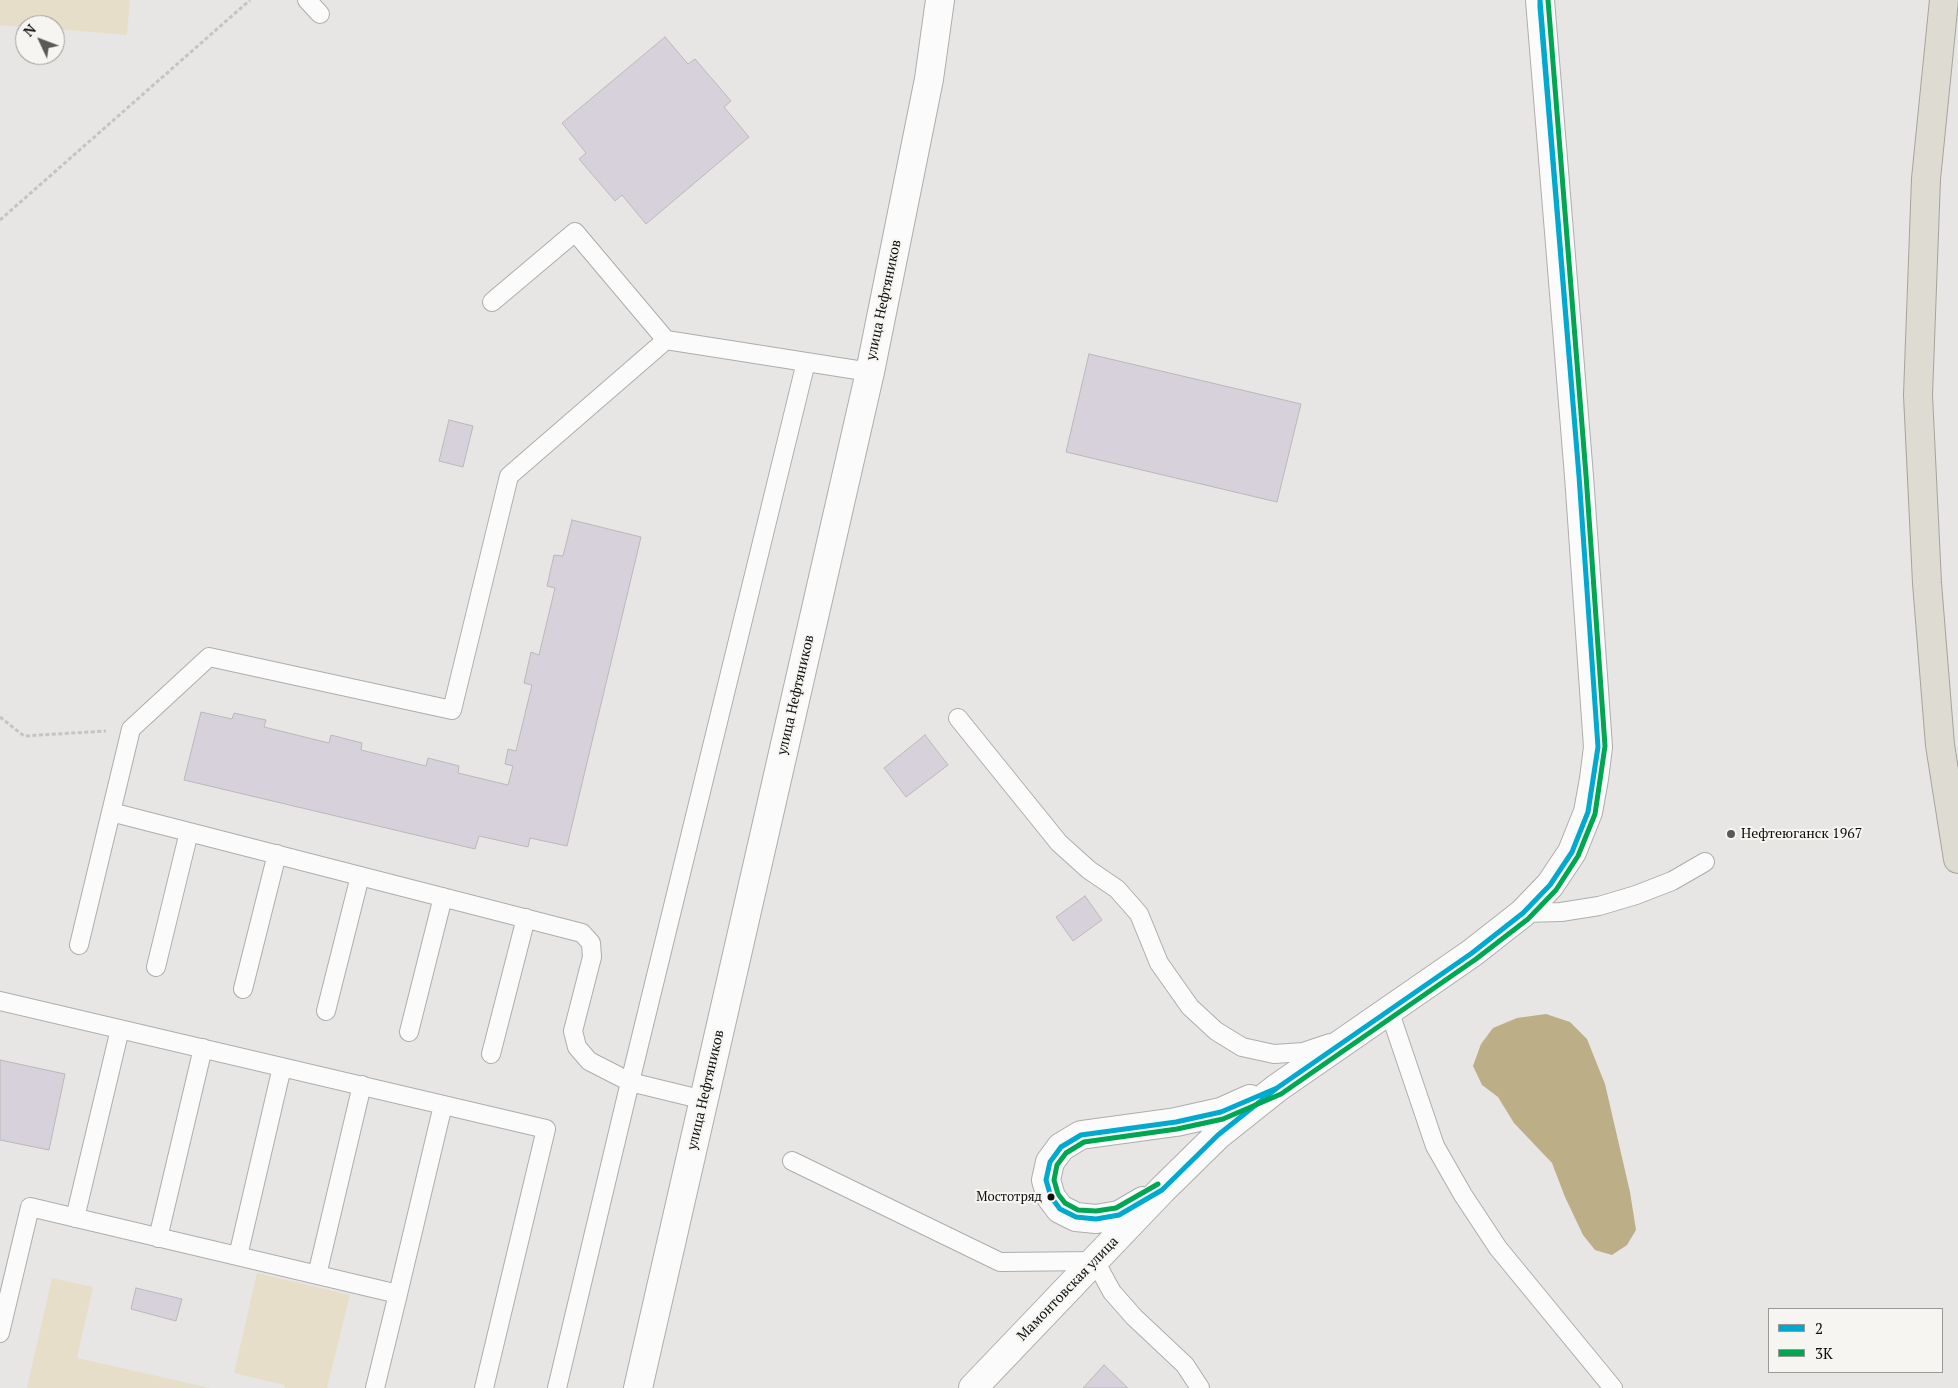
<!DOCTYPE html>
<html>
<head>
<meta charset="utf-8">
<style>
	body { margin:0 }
	#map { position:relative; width:1958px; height:1388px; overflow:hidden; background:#e7e6e5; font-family:"PT Serif",serif }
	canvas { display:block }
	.legend { position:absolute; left:1768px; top:1308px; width:175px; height:65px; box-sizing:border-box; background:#f6f5f2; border:1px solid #999896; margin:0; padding:6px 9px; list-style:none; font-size:15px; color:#0d0d0c }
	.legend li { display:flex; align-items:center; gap:10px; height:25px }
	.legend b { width:25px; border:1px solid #999896 }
	.north { position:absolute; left:15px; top:15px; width:50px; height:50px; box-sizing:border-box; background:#f6f5f2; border:1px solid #999896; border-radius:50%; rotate:313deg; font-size:14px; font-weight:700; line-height:20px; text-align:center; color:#0d0d0c }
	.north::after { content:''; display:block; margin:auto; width:18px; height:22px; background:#595958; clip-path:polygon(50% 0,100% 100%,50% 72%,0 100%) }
</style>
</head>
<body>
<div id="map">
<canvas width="1958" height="1388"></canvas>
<ul class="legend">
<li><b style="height:6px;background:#00a9ce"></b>2</li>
<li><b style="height:6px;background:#00a651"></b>3К</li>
</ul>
<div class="north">N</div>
</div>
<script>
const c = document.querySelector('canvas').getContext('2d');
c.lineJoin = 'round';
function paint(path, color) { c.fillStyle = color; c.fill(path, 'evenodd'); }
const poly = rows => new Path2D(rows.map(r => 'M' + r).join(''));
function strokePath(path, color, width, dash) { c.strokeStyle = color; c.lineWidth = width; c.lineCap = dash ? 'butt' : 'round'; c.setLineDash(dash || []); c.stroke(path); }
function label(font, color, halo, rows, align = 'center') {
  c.font = font + ' "PT Serif",serif'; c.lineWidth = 4; c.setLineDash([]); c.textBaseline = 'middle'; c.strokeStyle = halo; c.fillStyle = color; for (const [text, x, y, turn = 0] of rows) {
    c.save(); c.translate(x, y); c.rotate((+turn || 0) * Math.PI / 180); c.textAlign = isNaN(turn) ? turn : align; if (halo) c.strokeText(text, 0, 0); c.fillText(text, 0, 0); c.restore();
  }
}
const green = poly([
	[0,0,130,0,127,35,55,29,55,25,25,25,25,27,0,25],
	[257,1273,350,1295,327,1388,285,1388,285,1385,234,1373],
	[52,1278,93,1287,77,1358,210,1388,27,1388]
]);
const water = poly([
	[1546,1014,1570,1022,1587,1039,1605,1084,1630,1192,1636,1230,1627,1245,1612,1255,1595,1250,1583,1235,1565,1197,1552,1163,1514,1123,1498,1097,1482,1085,1473,1066,1481,1044,1493,1028,1517,1018]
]);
const building = poly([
	[665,37,688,64,695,59,731,101,724,107,749,137,646,224,622,195,615,201,579,159,586,153,562,123,665,37],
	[1089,354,1301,404,1277,502,1066,452,1089,354],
	[449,420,473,426,463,467,439,461,449,420],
	[572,520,641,537,567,846,530,838,528,847,479,836,475,849,184,780,201,712,232,719,234,713,266,720,264,727,329,743,331,735,362,743,361,750,426,766,428,758,459,766,458,773,508,785,513,766,505,764,508,749,516,751,532,685,524,683,531,652,539,655,555,588,547,586,554,555,563,556,572,520],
	[925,735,948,765,906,797,884,768,925,735],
	[1085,896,1102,920,1073,941,1056,917,1085,896],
	[0,1060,65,1074,49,1150,0,1140,0,1060],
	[136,1288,182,1299,176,1321,131,1309,136,1288],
	[1104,1365,1128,1388,1083,1388,1104,1365]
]);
const path = poly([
	[0,220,250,0],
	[0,717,24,736,106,731]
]);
const lane = poly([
	[307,0,320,14],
	[666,340,870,372],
	[958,718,1059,843,1089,870,1117,889,1139,914,1159,963,1190,1007,1216,1031,1242,1047,1274,1054,1303,1052,1330,1043],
	[111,812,582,933,591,943,592,957,573,1031,577,1047,589,1061,630,1082,704,1100],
	[1523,913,1561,912,1599,906,1636,895,1672,881,1705,862],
	[79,945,131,729,209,657,452,710,509,476,666,340,575,232,492,302],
	[156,967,189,832],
	[243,989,277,854],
	[0,1001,546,1129,484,1388],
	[1389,1010,1435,1146,1463,1195,1498,1248,1613,1388],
	[326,1011,360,876],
	[409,1032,443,897],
	[491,1054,526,918],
	[792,1161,1000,1262,1095,1261,1112,1292,1134,1317,1185,1365,1200,1388],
	[75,1218,120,1029],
	[158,1238,203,1048],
	[238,1256,282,1067],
	[317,1275,362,1085],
	[398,1294,443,1105],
	[0,1333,30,1207,398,1294,375,1388],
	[557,1388,630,1082,806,362]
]);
const street = poly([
	[1143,1201,1119,1215,1096,1219,1076,1217,1060,1209,1051,1197,1046,1180,1050,1162,1061,1147,1081,1135,1176,1122,1221,1112,1250,1099],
	[638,1388,870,372,929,79,940,0],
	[973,1388,1162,1190,1218,1135,1277,1088,1472,953,1523,913,1550,885,1572,852,1588,812,1594,779,1598,747,1579,476,1540,0]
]);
const highway = poly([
	[1944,0,1926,179,1918,395,1927,583,1940,745,1958,859]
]);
const bus1 = poly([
	[1540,0,1579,476,1540,7,1540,0],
	[1472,953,1523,913,1550,885,1572,852,1588,812,1598,747,1579,476],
	[1277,1088,1218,1135,1162,1190,1119,1215,1096,1219,1076,1217,1060,1209,1051,1197,1046,1180,1050,1162,1061,1147,1081,1135,1176,1122,1221,1112,1277,1088],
	[1277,1088,1472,953],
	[1277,1088,1472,953]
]);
const bus2 = poly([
	[1158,1184,1116,1208,1096,1211,1078,1210,1065,1203,1058,1194,1054,1180,1057,1165,1066,1153,1084,1142,1177,1129,1223,1119,1281,1094,1476,959,1528,919,1556,890,1578,856,1595,814,1605,746,1586,475,1548,0]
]);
const markers = [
	[1731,834,5,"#595958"],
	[1051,1197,4.5,"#0d0d0c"]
];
const busNames = [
	["Мостотряд",1042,1197]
];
const streetNames = [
	["улица Нефтяников",884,300,-78],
	["улица Нефтяников",796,695,-77],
	["улица Нефтяников",706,1090,-77],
	["Мамонтовская улица",1068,1289,-46]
];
const poiNames = [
	["Нефтеюганск 1967",1741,834]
];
paint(green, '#e6dec9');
paint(water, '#bcaf87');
paint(building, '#d7d1db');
strokePath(building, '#b9b9b8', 1);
strokePath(lane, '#aeadac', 20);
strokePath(street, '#aeadac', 30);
strokePath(highway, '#a7a39a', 30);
strokePath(path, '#c4c4c4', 3, [4, 2.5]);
strokePath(lane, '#fbfbfb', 18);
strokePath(street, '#fbfbfb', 28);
strokePath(highway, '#dedbd2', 28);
strokePath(bus1, '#00a9ce', 5);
strokePath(bus2, '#00a651', 5);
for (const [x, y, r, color] of markers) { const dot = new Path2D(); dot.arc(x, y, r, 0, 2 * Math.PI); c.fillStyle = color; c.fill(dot); strokePath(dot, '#f6f5f2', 2); }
label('13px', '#0d0d0c', '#f6f5f2', busNames, 'right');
label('14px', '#0d0d0c', '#f6f5f2', streetNames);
label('14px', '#0d0d0c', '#f6f5f2', poiNames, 'left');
</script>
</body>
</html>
